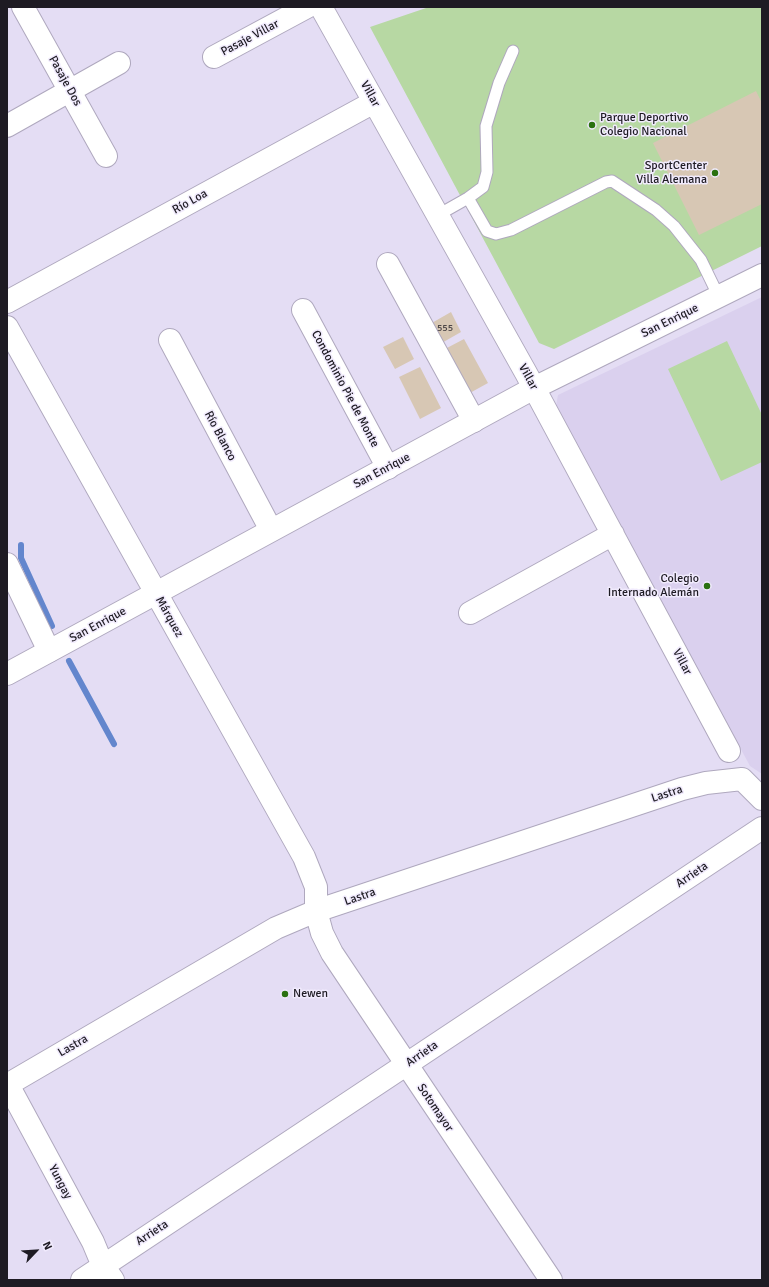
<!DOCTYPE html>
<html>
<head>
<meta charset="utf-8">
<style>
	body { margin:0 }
	#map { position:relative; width:769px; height:1287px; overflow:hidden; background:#e4ddf4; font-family:Signika,sans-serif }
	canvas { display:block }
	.frame { position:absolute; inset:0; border:8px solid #1e1b23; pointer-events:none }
	.north { position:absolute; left:16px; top:1231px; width:40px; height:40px; -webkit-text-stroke:3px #f1ebfd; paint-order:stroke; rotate:65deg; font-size:11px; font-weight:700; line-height:16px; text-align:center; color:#1e1b23 }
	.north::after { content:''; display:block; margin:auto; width:14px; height:18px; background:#1e1b23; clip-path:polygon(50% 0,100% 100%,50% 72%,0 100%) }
</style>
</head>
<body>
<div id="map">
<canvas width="769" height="1287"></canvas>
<div class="frame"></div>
<div class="north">N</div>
</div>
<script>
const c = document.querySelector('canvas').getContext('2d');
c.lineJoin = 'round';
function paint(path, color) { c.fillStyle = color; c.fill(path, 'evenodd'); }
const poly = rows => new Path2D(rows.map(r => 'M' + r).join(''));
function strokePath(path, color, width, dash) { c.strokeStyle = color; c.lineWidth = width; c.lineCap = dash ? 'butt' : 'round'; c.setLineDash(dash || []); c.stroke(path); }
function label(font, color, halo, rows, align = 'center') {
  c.font = font + ' Signika,sans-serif'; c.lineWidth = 3; c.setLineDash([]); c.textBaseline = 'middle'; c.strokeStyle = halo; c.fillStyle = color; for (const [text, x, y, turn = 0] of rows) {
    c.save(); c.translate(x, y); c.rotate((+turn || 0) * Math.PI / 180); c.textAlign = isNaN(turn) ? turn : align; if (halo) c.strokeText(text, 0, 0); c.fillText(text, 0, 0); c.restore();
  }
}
const built = poly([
	[762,297,762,774,750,766,556,406,558,395]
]);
const green = poly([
	[429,7,762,7,762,246,554,349,539,343,370,27],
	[727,341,762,415,762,462,721,481,668,369]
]);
const stream = poly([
	[21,545,21,558,52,626],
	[69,661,114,744]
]);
const building = poly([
	[756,91,762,103,762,204,699,235,653,143],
	[451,312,461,332,440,344,430,324],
	[403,337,414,359,395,369,383,347],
	[464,339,488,383,468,394,445,349],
	[420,367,441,408,420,419,399,377]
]);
const service = poly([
	[468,198,487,231,496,234,511,230,606,182,612,181,656,210,674,226,701,260,719,297],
	[438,215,468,198,483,187,487,172,486,126,499,83,513,51]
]);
const minor = poly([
	[23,7,106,156],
	[321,7,526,373,729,751],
	[214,57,307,7],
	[7,126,119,63],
	[388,264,474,421],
	[7,302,374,102],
	[303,310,388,468],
	[7,327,304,857,316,887,316,911,322,933,332,953,551,1280],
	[170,340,271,530],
	[7,564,49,651],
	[470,613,613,534],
	[7,1083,93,1242,103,1266,113,1280],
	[7,1085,276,928,316,911,682,789,706,783,742,779,762,799],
	[82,1280,762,828]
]);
const tertiary = poly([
	[7,674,534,388,762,275]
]);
const markers = [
	[592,125,4,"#2a7110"],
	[715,173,4,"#2a7110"],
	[707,586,4,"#2a7110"],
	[285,994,4,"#2a7110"]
];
const numberNames = [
	["555",445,328]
];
const streetNames = [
	["Pasaje Villar",250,38,-28],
	["Pasaje Dos",65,81,61],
	["Villar",370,94,61],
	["Río Loa",190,202,-29],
	["San Enrique",670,321,-26],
	["Villar",528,377,61],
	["Condominio Pie de Monte",345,389,62],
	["Río Blanco",220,436,62],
	["San Enrique",382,471,-28],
	["Márquez",169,617,61],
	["San Enrique",98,625,-28],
	["Villar",682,662,62],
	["Lastra",667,794,-18],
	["Arrieta",692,875,-34],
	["Lastra",360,897,-19],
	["Lastra",73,1046,-30],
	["Arrieta",422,1054,-34],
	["Sotomayor",435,1108,56],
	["Yungay",60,1182,62],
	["Arrieta",152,1233,-33]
];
const poiNames = [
	["Parque Deportivo",600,118],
	["Colegio Nacional",600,132],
	["SportCenter",707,166,"right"],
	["Villa Alemana",707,180,"right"],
	["Colegio",699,579,"right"],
	["Internado Alemán",699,593,"right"],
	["Newen",293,994]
];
paint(built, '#dad0ee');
paint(green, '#b7d8a3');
strokePath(stream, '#6386cd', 6);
paint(building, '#d7c7b4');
strokePath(service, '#afa8be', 13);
strokePath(minor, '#afa8be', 24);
strokePath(tertiary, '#afa8be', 24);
strokePath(service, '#fff', 11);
strokePath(minor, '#fff', 22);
strokePath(tertiary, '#fff', 22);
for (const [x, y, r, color] of markers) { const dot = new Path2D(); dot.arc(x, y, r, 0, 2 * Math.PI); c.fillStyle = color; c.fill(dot); strokePath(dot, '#f1ebfd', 1.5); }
label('10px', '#4c4647', null, numberNames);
label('12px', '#1e1b23', '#f1ebfd', streetNames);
label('12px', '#1e1b23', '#f1ebfd', poiNames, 'left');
</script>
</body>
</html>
